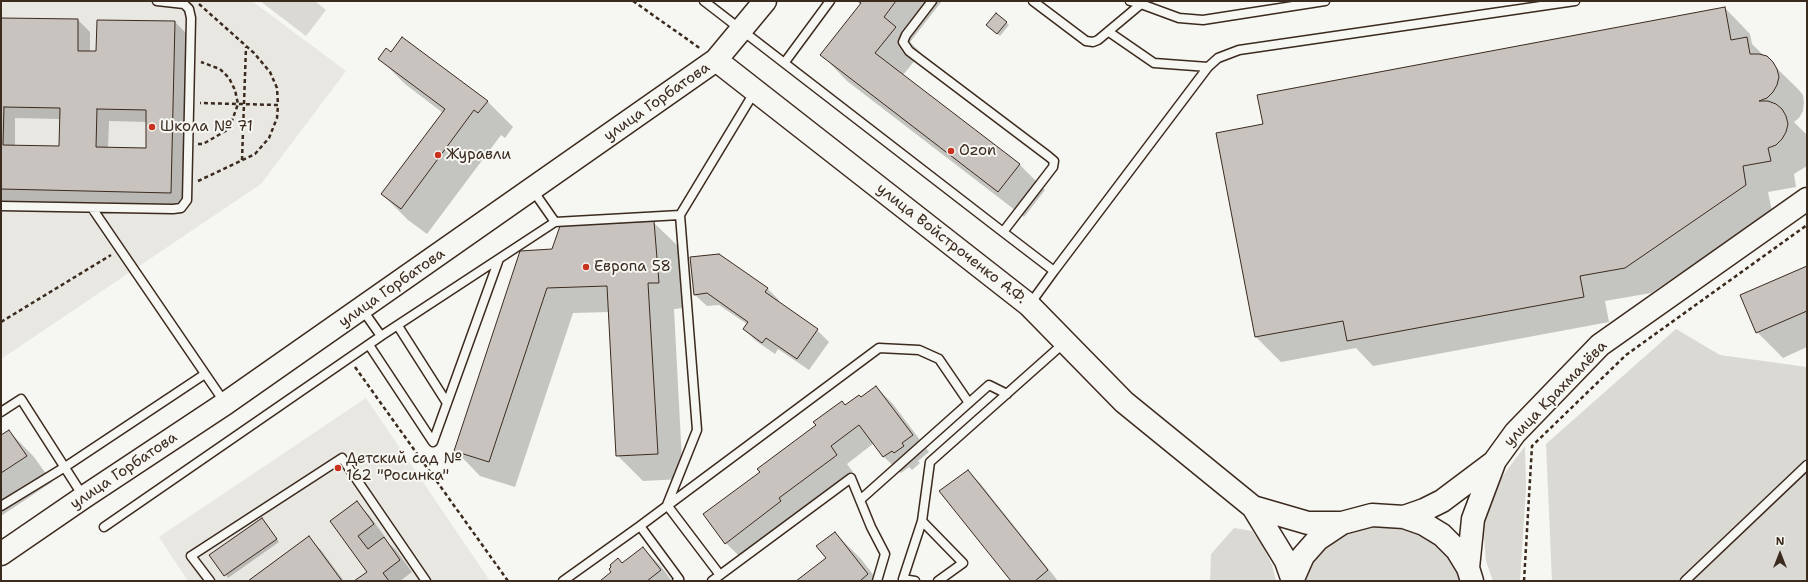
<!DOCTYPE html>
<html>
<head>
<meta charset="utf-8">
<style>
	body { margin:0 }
	#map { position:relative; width:1808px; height:582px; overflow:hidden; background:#f6f6f2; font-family:"Shantell Sans",sans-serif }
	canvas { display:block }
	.frame { position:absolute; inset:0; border:2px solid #3b2a1e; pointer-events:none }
	.north { position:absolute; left:1760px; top:534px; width:40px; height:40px; -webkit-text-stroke:3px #f6f6f2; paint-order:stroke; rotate:0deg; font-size:11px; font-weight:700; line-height:16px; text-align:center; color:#3b2a1e }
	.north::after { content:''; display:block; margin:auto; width:14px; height:18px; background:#3b2a1e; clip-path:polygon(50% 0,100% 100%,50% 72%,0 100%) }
</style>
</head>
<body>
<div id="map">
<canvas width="1808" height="582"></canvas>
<div class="frame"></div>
<div class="north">N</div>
</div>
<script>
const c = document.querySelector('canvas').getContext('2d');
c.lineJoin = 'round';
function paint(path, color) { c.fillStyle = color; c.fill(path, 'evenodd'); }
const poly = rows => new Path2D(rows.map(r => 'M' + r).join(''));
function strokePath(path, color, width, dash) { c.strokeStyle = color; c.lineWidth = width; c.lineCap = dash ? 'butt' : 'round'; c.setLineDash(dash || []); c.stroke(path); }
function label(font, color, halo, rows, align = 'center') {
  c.font = font + ' "Shantell Sans",sans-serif'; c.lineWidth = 4; c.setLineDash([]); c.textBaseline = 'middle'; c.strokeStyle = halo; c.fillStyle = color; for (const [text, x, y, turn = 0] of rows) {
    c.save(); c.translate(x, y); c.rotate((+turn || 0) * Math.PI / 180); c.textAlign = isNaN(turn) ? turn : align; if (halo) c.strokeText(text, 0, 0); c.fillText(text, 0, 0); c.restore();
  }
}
const built = poly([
	[1,1,252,1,346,71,261,184,1,359],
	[366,398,490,581,188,581,159,537]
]);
const green = poly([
	[260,1,315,1,326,10,306,36],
	[1676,329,1720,355,1807,367,1807,581,1552,581,1546,444],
	[1525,446,1526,488,1520,581,1493,581,1486,561,1484,538,1485,516,1492,495,1502,477],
	[1371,526,1399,527,1426,537,1448,555,1463,581,1303,581,1305,573,1321,550,1344,534],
	[1234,528,1252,531,1262,545,1272,565,1276,581,1210,581,1211,554]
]);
const shadow = poly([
	[857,1,942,1,910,42,921,53,903,75,1019,164,1045,190,1024,217,847,81,822,55,861,5],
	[1144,1,1154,1,1153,4],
	[1725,8,1750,34,1752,44,1798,89,1803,95,1804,103,1803,111,1799,118,1794,122,1807,135,1807,166,1794,174,1796,187,1768,192,1772,211,1651,293,1605,301,1609,322,1373,366,1356,348,1281,362,1256,337,1264,125],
	[996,14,1009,25,1000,36,990,28],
	[1,19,78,20,90,32,90,52,97,52,175,22,187,34,183,204,1,201],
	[15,118,60,119,60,147,15,146],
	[109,121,147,122,147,149,108,148],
	[379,58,487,101,513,127,505,138,501,135,427,234,408,220,382,194,443,113,405,84],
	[653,222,679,247,684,308,674,309,683,479,643,481,617,455,609,312,573,313,515,487,480,476,455,450,553,250],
	[719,255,767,288,779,300,778,303,817,330,829,342,809,370,778,349,775,354,756,341,744,329,747,324,719,305,707,306,694,294],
	[1807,267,1807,347,1783,358,1757,332],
	[876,387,893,404,929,452,918,461,920,463,912,470,909,467,901,473,884,457,874,443,847,464,853,472,795,515,743,560,726,543,761,472,846,406,861,398],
	[9,431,34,457,52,482,1,516,1,436],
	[968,471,980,483,1058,581,1012,581],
	[357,503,369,515,385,537,383,538,396,550,412,572,400,581,356,581,369,572,332,521],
	[265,522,279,542,228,578,211,555],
	[835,533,861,559,878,581,798,581,827,558],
	[309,538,321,550,344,581,250,581],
	[643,548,660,565,672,581,601,581,613,572,618,559,623,564]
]);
const building = poly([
	[858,1,896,1,884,17,896,27,875,53,1020,164,998,192,820,55,861,3,858,1],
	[1725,7,1731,40,1747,37,1750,54,1759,54,1767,56,1773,62,1777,69,1779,77,1777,85,1773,92,1767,98,1759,101,1768,101,1776,104,1782,109,1786,116,1788,124,1786,132,1782,139,1776,145,1768,148,1771,161,1743,166,1746,185,1625,268,1580,276,1584,297,1347,341,1343,321,1255,337,1216,133,1263,124,1257,95,1725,7],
	[996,13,1007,22,997,34,986,25,996,13],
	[1,18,78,19,78,51,96,51,97,20,175,21,171,193,1,189,1,18],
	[4,107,60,108,59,146,3,145,4,107],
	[97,109,146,110,146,148,96,147,97,109],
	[402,37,488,101,478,113,474,110,401,209,381,194,445,109,378,59,386,48,391,52,402,37],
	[654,221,659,283,648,283,658,454,616,456,607,286,547,288,489,462,454,451,520,251,552,249,560,226,654,221],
	[719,254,768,288,765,292,818,329,797,359,766,338,762,343,743,329,748,322,707,293,694,295,690,257,719,254],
	[1807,266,1807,311,1756,333,1740,295,1807,266],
	[876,386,913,435,902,443,904,446,894,453,892,451,883,457,859,425,831,446,837,455,779,498,781,501,725,544,703,514,760,472,757,469,816,425,813,422,842,401,845,405,859,395,861,397,876,386],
	[9,430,27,456,1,473,1,435,9,430],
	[968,470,1048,570,1035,581,1011,581,939,491,968,470],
	[357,501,374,524,358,536,368,549,384,537,400,560,383,573,389,581,354,581,367,572,330,521,357,501],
	[262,518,277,539,224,576,209,555,262,518],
	[835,532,868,574,860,581,796,581,826,558,816,546,835,532],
	[309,536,342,581,248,581,309,536],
	[643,547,661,570,647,581,600,581,611,572,609,569,611,567,610,565,618,558,622,563,643,547]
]);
const path = poly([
	[633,1,701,49],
	[199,4,254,53,270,72,277,88,278,105],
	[198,144,203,144,229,129,238,104,235,90,229,78,220,69,201,62],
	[242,160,246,47],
	[198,181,255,154,269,138,277,118,278,105,200,103],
	[1,322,111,255],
	[355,367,508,581],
	[1524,581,1532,446,1626,355,1807,225]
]);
const service = poly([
	[704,1,1003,232],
	[932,1,906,35,903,42,909,51,1048,156,1054,161,1053,167,1003,232,1054,271,1030,304],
	[1033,1,1086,41,1093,42,1098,40,1141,4,1179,18,1203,20,1325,1],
	[1130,1,1141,4,1142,1],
	[785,62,830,1],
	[1208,67,1218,58,1239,50,1575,1],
	[532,189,555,222,680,215],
	[1,206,173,209,181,208,187,200,191,18,189,9,184,4,157,1],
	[92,208,225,403],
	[1054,271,1208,67,1154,63,1109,32],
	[362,309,381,336,555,222],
	[398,326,447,403],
	[369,345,433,442,499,259],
	[1,412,21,399,83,496],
	[860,500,989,385,1007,394],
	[1,506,65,467,205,374],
	[922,521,963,563,938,581],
	[640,526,879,348,919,350,939,359,969,403],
	[104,527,381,336],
	[720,575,667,505,697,430,680,215,755,91],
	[210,581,191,556,342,458,426,581],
	[563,581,640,526,679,579,677,581],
	[712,581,851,478,871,527,885,554,877,581],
	[915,581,903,579,922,521,930,462,1064,343],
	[1685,581,1807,465]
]);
const secondary = poly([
	[716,60,1029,305,1124,402,1253,507,1286,561,1292,578],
	[1253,507,1308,523,1342,523],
	[1404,517,1424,510,1442,501,1494,462,1515,433,1600,345,1807,199],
	[1,554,84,497,226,403,716,60,765,1],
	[1468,568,1473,519,1494,463],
	[1292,581,1303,556,1318,539,1342,523,1372,515,1404,517,1424,524,1442,535,1457,550,1468,568,1472,581]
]);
const markers = [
	[152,127,4,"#c8321e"],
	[951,151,4,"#c8321e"],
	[438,155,4,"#c8321e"],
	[586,267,4,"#c8321e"],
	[338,468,4,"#c8321e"]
];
const streetNames = [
	["улица Горбатова",657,102,-35],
	["улица Войстроченко А.Ф.",951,244,38],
	["улица Горбатова",392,288,-35],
	["улица Крахмалёва",1556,394,-46],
	["улица Горбатова",124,471,-34]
];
const poiNames = [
	["Школа № 71",160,127],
	["Ozon",959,151],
	["Журавли",446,155],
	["Европа 58",594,267],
	["Детский сад №",346,459],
	["162 \"Росинка\"",346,476]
];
paint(built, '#e8e7e2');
paint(green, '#dad9d3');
paint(shadow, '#0003');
paint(building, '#c8c3be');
strokePath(building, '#3b2a1e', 1);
strokePath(service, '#3b2a1e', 11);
strokePath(secondary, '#3b2a1e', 25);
strokePath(path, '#3b2a1e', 2.5, [4, 3]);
strokePath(service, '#f6f6f2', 8);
strokePath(secondary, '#f6f6f2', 22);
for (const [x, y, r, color] of markers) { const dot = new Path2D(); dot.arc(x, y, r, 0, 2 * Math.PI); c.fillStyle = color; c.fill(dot); strokePath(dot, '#f6f6f2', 1.5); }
label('15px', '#3b2a1e', '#f6f6f2', streetNames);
label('15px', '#3b2a1e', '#f6f6f2', poiNames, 'left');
</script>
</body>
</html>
